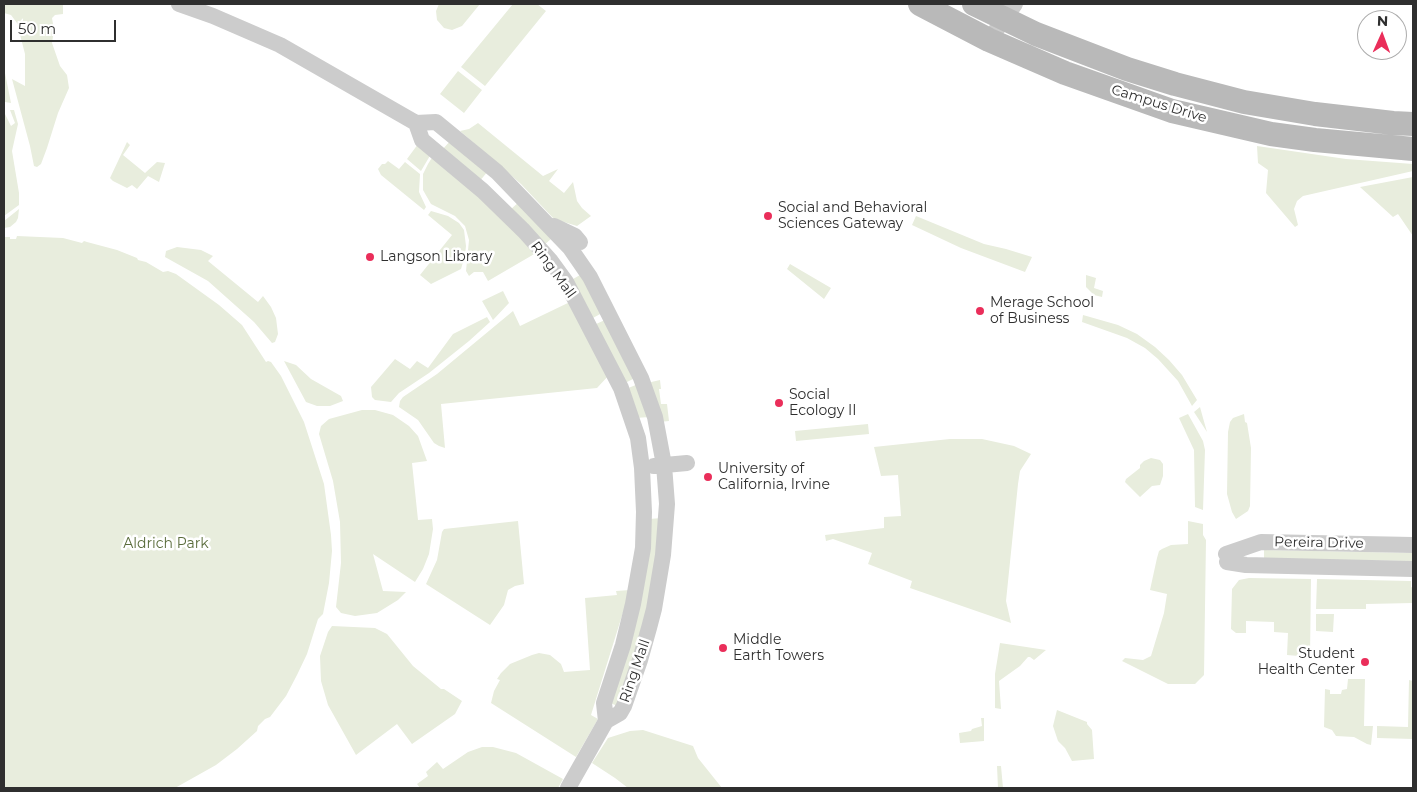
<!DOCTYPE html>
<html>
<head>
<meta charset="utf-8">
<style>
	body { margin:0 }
	#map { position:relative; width:1417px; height:792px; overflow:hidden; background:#fff; font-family:Montserrat,sans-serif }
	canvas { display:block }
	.frame { position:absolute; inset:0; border:5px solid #2f2f2f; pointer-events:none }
	.north { position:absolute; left:1357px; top:10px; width:50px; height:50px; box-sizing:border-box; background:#fff; border:1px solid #acacac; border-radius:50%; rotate:2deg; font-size:14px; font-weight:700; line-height:20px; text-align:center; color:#2f2f2f }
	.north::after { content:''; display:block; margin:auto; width:18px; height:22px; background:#ea2e5a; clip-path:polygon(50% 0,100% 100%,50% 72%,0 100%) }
	.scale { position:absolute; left:10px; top:20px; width:106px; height:22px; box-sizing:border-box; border:2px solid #2f2f2f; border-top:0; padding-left:6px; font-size:15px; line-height:18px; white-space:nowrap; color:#2f2f2f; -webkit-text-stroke:4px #fff; paint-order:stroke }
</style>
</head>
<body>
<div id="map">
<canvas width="1417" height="792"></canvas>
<div class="frame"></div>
<div class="north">N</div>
<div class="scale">50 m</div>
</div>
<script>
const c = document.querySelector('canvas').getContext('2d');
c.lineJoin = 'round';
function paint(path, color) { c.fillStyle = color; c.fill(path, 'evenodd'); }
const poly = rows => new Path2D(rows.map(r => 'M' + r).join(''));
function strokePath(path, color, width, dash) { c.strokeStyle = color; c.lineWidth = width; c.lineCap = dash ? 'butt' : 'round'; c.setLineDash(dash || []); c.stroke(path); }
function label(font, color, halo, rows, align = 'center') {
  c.font = font + ' Montserrat,sans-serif'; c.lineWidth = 5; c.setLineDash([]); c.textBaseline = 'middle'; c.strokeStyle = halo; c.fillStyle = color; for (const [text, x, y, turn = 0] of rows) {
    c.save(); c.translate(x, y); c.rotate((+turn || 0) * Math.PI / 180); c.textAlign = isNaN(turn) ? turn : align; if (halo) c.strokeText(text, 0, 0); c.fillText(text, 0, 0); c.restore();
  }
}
const green = poly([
	[4,4,63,4,63,14,55,15,52,18,54,30,52,43,60,66,67,75,69,88,58,113,47,148,41,164,37,167,34,166,30,146,12,79,25,86,25,54,17,23,11,15,4,13],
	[439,4,480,4,462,26,452,30,444,28,437,20,436,11],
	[513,4,537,4,546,11,485,86,461,67],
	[4,68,11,103,5,102,5,114,11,126,15,123,10,110,14,110,18,124,12,151,19,193,19,205,4,216],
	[458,71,482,90,464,113,440,94],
	[478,123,543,176,558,169,549,181,564,193,573,182,577,201,582,208,591,216,577,226,554,219,521,184,460,131,469,129],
	[451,140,488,171,479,182,442,150],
	[127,142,130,145,123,155,145,173,157,162,165,163,159,182,148,176,137,189,132,185,127,188,113,181,110,178],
	[418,144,431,154,421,171,407,159],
	[1257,146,1346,159,1413,164,1413,171,1303,196,1297,201,1294,209,1298,225,1295,227,1266,193,1268,170,1258,163],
	[433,156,462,179,536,253,488,281,483,272,474,272,469,276,466,271,469,240,465,226,455,216,431,204,423,190,423,174,428,164],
	[388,161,399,169,405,162,420,174,419,192,426,207,424,210,381,175,378,169,382,164,385,164],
	[1413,177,1413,236,1398,214,1393,217,1360,187],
	[520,201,552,238,542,247,510,210],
	[19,209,18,218,16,222,10,227,4,228,4,221],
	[431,211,448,216,459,223,464,230,466,246,465,255,461,269,431,284,420,275,452,235,428,215],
	[916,216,984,244,1006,249,1032,257,1025,272,961,248,912,225],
	[17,236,63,238,82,243,84,241,87,242,117,250,137,258,138,260,146,262,163,272,168,271,176,274,219,305,242,325,266,362,268,361,271,362,281,376,304,422,324,484,331,535,332,551,329,583,323,614,318,619,307,654,297,675,286,696,270,717,265,719,258,726,257,731,237,749,216,765,175,788,4,788,4,237,10,237,10,239,16,239],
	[177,247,201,250,213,256,208,261,258,302,263,296,271,307,276,318,278,334,275,342,272,343,254,322,208,281,165,257,166,251],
	[790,264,831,288,824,299,787,269],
	[580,275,604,312,591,319,568,282],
	[1086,275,1096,278,1094,288,1103,291,1102,297,1094,295,1086,287],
	[503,291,509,303,493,320,482,301],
	[572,301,610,374,597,388,441,404,445,448,439,446,434,443,418,420,399,407,400,401,403,397,437,374,513,311,520,326],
	[1083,315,1118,325,1137,334,1155,347,1169,360,1182,375,1197,400,1192,406,1178,381,1158,359,1145,348,1127,338,1082,322],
	[487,317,490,322,469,341,429,373,399,393,391,402,375,400,372,397,371,387,395,359,410,369,417,361,428,368,453,334],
	[607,319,635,378,623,384,594,325],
	[284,361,296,365,311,379,341,396,343,401,330,406,317,406,306,402],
	[660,380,661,389,659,389,661,404,667,404,669,421,660,422,647,383],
	[638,384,650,417,635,418,626,389],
	[1200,407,1203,418,1207,432,1194,412],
	[362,410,375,410,393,415,409,426,418,436,427,461,412,463,418,520,432,519,433,529,429,554,423,569,415,582,373,554,383,591,406,592,398,600,377,613,355,616,341,613,336,607,341,563,340,522,333,481,319,434,321,426,329,419],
	[1188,414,1203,441,1205,450,1203,510,1195,507,1194,450,1179,418],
	[1244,414,1245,422,1247,423,1251,448,1250,506,1248,511,1236,519,1232,512,1227,494,1228,432,1230,422,1233,418],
	[868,424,869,434,796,441,795,431],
	[950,439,982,439,1014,446,1031,454,1020,471,1018,484,1006,601,1011,623,910,588,912,581,868,564,872,553,833,539,826,541,825,535,884,528,884,517,901,516,898,475,881,476,874,447],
	[1151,458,1160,460,1163,464,1163,476,1160,485,1152,486,1140,497,1125,482,1126,479,1140,468,1140,465,1144,461],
	[662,518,647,619,618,706,607,702,649,519],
	[518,521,524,584,515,586,508,590,504,605,490,625,426,584,437,560,442,532,444,529],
	[1188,521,1203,524,1203,535,1206,540,1204,675,1195,684,1168,684,1122,661,1125,658,1143,660,1151,656,1164,613,1167,594,1150,590,1157,558,1159,551,1162,549,1171,545,1188,544],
	[1264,550,1413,553,1413,561,1264,559],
	[1249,578,1311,579,1310,657,1287,655,1288,633,1274,632,1274,622,1246,621,1246,633,1236,633,1231,629,1232,589,1239,580],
	[1317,579,1411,581,1411,587,1413,588,1413,603,1366,604,1366,609,1316,609],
	[630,590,591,715,598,719,576,757,491,703,494,691,500,680,497,679,501,673,510,664,532,655,539,653,550,655,561,664,564,672,590,670,585,598,617,595,616,591],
	[1316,614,1334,614,1333,632,1316,631],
	[332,626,375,628,387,634,413,666,441,689,444,689,462,701,455,714,412,744,397,724,356,755,328,705,321,681,320,656,328,632],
	[1000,643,1046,650,1034,660,1030,657,1028,657,1020,666,999,681,1001,709,995,708,995,674],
	[1348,679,1365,679,1364,726,1373,726,1371,745,1367,744,1354,737,1336,736,1332,730,1324,727,1325,689,1330,690,1330,694,1341,694,1342,690,1347,689],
	[1409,680,1413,681,1413,739,1377,738,1377,726,1408,727],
	[1057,710,1087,722,1087,724,1092,730,1094,759,1072,761,1065,748,1058,741,1053,726],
	[981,718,984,718,984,741,960,743,959,733,971,731,972,729,982,726],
	[643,730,693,746,698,758,722,788,628,788,615,778,592,763,608,738,630,731],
	[482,747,493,747,516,753,563,779,558,788,420,788,417,784,428,776,426,772,437,762,443,769,468,752],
	[997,766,1001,766,1003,788,998,788]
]);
const street = poly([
	[179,4,213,16,280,45,416,123,436,122,497,172,570,248,590,277,641,378,655,417,664,465,667,504,663,555,654,609,649,628,640,660,624,706,620,713,606,721],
	[989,40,1015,4],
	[416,123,422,140,483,191,524,231,550,260,566,282,621,388,638,438,642,468,644,512,643,548,633,604,623,645,604,703,606,721],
	[554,226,575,236,580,242],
	[654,466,687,463],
	[1226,554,1261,542,1413,545],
	[1227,562,1246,565,1413,569],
	[568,788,606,721]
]);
const secondary = poly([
	[920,4,989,40,1065,73,1172,111,1271,134,1315,140,1413,149],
	[974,4,1036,34,1127,69,1175,84,1244,102,1315,114,1393,123,1413,124]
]);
const markers = [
	[768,216,5,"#ea2e5a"],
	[370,257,5,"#ea2e5a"],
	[980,311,5,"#ea2e5a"],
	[779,403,5,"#ea2e5a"],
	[708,477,5,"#ea2e5a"],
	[723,648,5,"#ea2e5a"],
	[1365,662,5,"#ea2e5a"]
];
const streetNames = [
	["Campus Drive",1159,104,17],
	["Ring Mall",553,270,54],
	["Pereira Drive",1319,543,1],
	["Ring Mall",635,671,-71]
];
const poiNames = [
	["Social and Behavioral",778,208],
	["Sciences Gateway",778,224],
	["Langson Library",380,257],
	["Merage School",990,303],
	["of Business",990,319],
	["Social",789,395],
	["Ecology II",789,411],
	["University of",718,469],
	["California, Irvine",718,485],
	["Middle",733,640],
	["Earth Towers",733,656],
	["Student",1355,654,"right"],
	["Health Center",1355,670,"right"]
];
const parkNames = [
	["Aldrich Park",166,544]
];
paint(green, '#e8eddd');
strokePath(street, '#ccc', 16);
strokePath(secondary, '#b9b9b9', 24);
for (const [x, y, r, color] of markers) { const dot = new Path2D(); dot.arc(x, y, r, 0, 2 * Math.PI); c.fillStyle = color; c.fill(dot); strokePath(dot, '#fff', 2); }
label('14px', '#2f2f2f', '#fff', streetNames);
label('14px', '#2f2f2f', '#fff', poiNames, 'left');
label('14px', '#5a6c3b', '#fff', parkNames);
</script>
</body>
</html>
